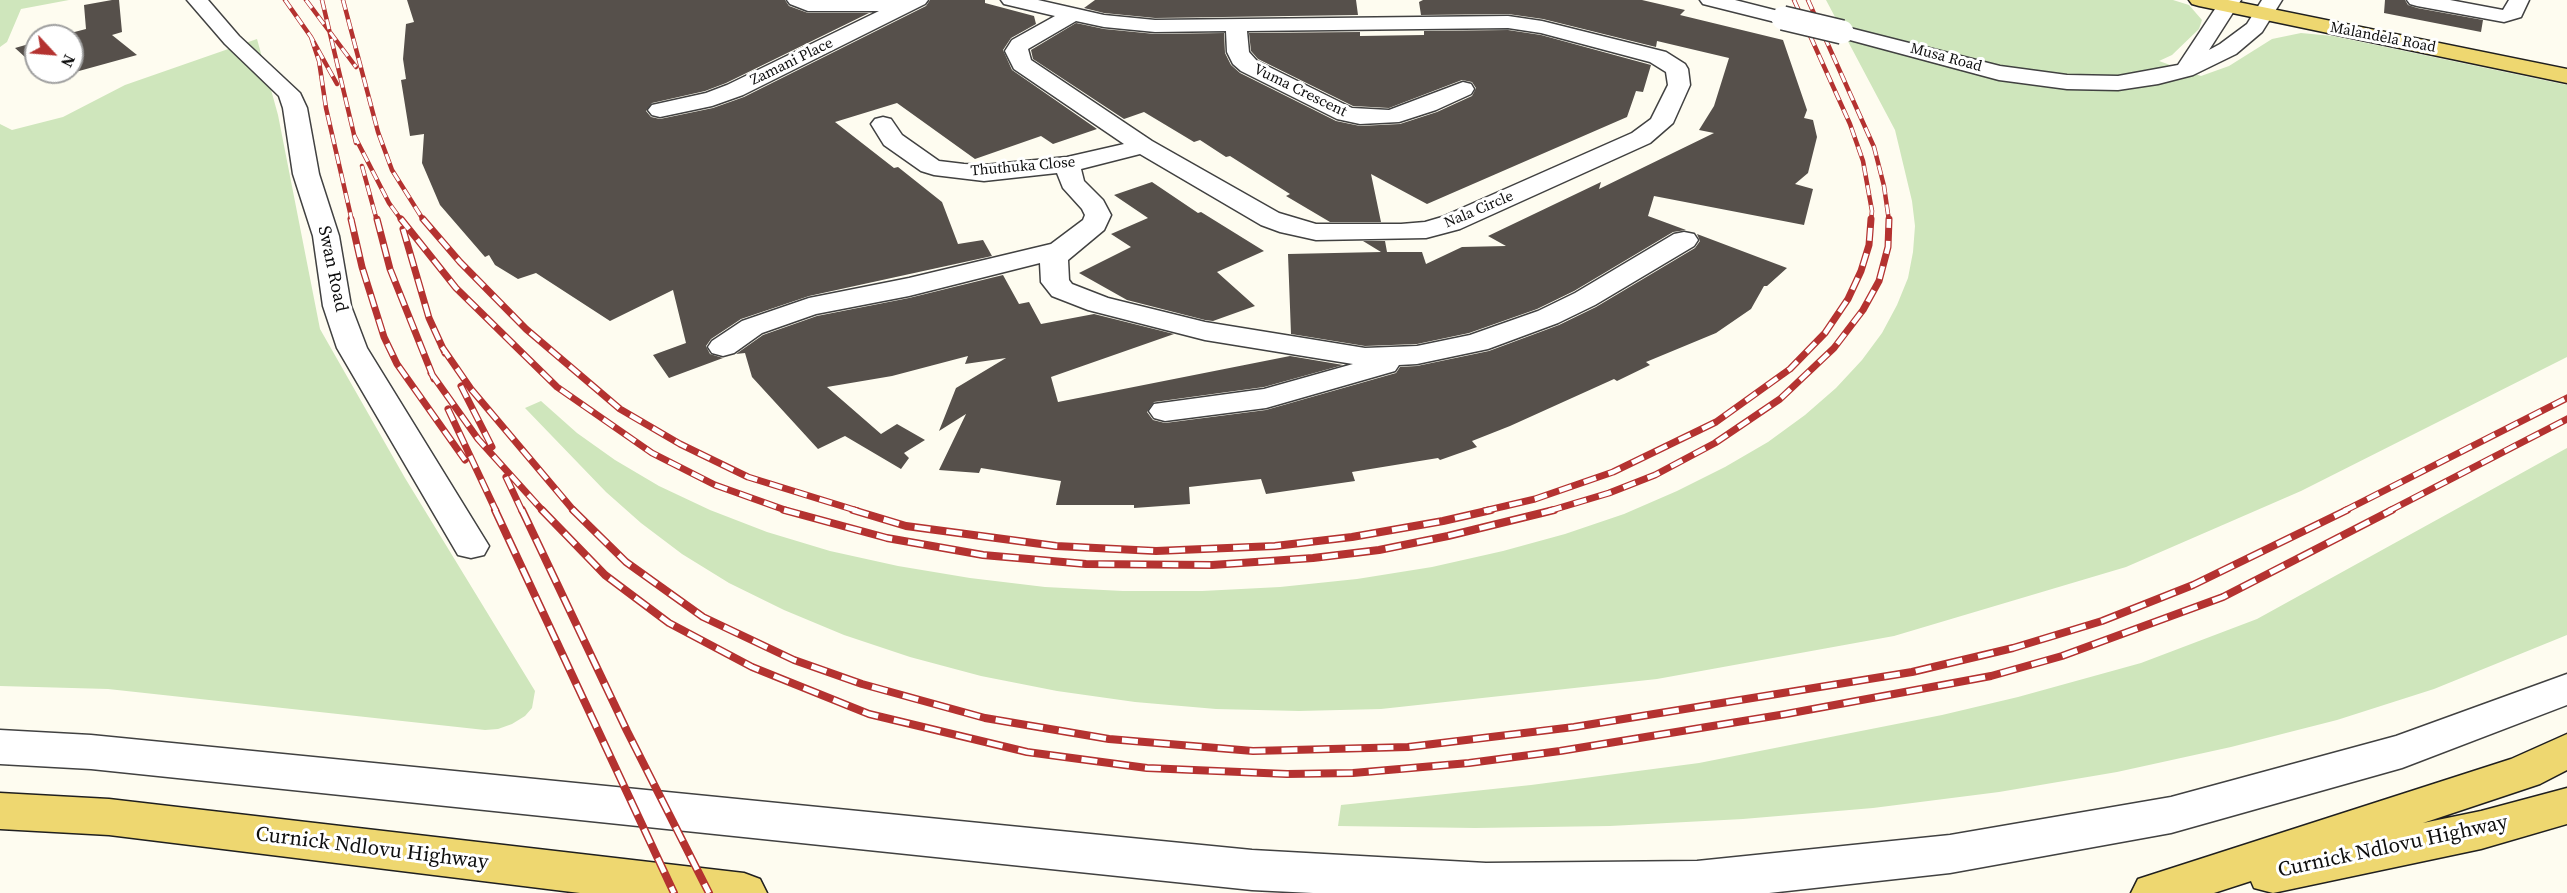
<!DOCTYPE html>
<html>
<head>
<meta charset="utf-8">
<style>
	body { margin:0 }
	#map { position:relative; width:2567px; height:893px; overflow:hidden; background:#fefcf0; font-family:"Source Serif 4",serif }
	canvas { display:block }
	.north { position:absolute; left:24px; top:24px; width:60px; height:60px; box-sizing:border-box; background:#fff; border:2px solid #9f9f9f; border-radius:50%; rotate:116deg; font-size:16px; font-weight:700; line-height:24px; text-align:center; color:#0e0e0e }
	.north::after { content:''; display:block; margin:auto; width:21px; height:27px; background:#b43230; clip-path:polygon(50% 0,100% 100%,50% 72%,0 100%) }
</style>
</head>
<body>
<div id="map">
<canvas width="2567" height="893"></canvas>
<div class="north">N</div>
</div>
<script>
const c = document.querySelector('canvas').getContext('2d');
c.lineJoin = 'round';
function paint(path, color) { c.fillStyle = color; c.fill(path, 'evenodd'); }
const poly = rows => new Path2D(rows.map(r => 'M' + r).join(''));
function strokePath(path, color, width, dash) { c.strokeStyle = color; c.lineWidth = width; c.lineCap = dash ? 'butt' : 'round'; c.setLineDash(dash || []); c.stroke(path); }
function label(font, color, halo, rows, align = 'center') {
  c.font = font + ' "Source Serif 4",serif'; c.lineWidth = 6; c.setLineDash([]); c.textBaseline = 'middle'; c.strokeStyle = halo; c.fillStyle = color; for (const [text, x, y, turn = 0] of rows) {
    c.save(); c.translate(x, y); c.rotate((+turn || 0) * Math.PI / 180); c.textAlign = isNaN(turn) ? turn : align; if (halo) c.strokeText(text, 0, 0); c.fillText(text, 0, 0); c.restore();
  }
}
const green = poly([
	[0,0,69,0,21,9,7,42,0,47],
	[1826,0,2173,0,2189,5,2202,20,2199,29,2172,55,2159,61,2201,76,2229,66,2272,39,2301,33,2333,36,2567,85,2567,357,2301,491,2126,567,1894,636,1657,679,1381,709,1299,711,1216,709,1135,702,1057,691,981,676,910,657,844,635,784,610,729,583,682,554,641,523,606,492,525,408,541,401,577,433,615,460,659,486,710,510,767,532,830,551,898,566,970,578,1045,587,1123,591,1202,591,1280,587,1357,579,1432,567,1503,551,1565,534,1624,514,1677,491,1725,467,1768,442,1805,415,1836,388,1862,360,1882,333,1897,305,1908,278,1913,252,1915,226,1912,201,1895,130],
	[257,39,278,115,320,329,405,478,535,691,532,708,525,716,512,724,498,729,485,730,108,689,0,686,0,124,12,130,63,117,125,85],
	[2567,448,2567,635,2434,689,2337,720,2231,747,2117,772,1999,792,1873,808,1743,819,1610,826,1475,828,1338,826,1341,805,1531,785,1699,763,1942,715,2018,697,2141,663,2257,619]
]);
const building = poly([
	[112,0,119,0,122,32,112,35,137,55,50,79,42,72,72,72,72,36,59,36,86,29,84,5],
	[407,0,785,0,789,6,808,13,869,13,726,83,705,91,652,103,646,111,651,117,660,119,713,108,744,97,926,6,930,0,985,0,985,3,1034,16,1036,24,1011,38,1003,50,1012,70,1097,129,1053,144,1041,136,975,159,897,103,835,122,894,168,898,167,942,202,958,244,983,240,992,256,809,296,741,319,711,339,706,346,710,354,723,358,669,378,653,355,686,343,673,290,610,321,536,273,518,279,495,265,489,255,485,257,440,205,422,163,424,134,410,136,401,80,406,79,403,59,406,24,414,22],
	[1095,0,1356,0,1358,15,1155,18,1104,13,1084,8],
	[1423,0,1642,0,1685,10,1680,15,1783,40,1807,110,1804,118,1813,120,1817,137,1808,173,1795,184,1813,189,1804,225,1654,196,1648,216,1686,230,1673,232,1574,291,1537,309,1469,333,1417,344,1365,346,1291,334,1288,254,1381,252,1363,241,1385,241,1387,252,1422,252,1426,264,1462,247,1506,246,1488,236,1601,182,1599,189,1714,133,1699,130,1714,106,1729,58,1657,41,1656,47,1543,19,1508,14,1421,15,1419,2],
	[2385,0,2405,0,2408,5,2417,8,2483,20,2481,32,2384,13],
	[1076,23,1104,29,1155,34,1224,33,1225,53,1231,65,1240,73,1336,121,1360,126,1400,124,1437,112,1472,96,1476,88,1472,82,1462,80,1389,108,1353,106,1258,59,1251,51,1249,33,1360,32,1360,36,1424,35,1424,31,1508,30,1541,35,1651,65,1643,92,1636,91,1627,117,1427,204,1371,174,1381,222,1330,222,1286,196,1290,194,1230,156,1226,157,1200,140,1194,142,1144,112,1124,119,1033,59,1031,50],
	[36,42,36,67,15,48],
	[1152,182,1198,213,1201,212,1264,251,1217,272,1255,306,1213,321,1205,320,1127,300,1079,273,1131,247,1111,234,1148,218,1114,195],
	[1697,234,1787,268,1767,286,1764,286,1751,309,1716,333,1646,362,1650,365,1617,381,1614,379,1510,426,1472,441,1477,447,1440,460,1438,458,1352,472,1355,481,1266,494,1261,479,1189,487,1190,504,1134,508,1134,505,1056,505,1061,481,981,468,979,473,939,470,966,414,939,431,956,388,1006,358,965,364,968,356,892,376,827,387,881,434,897,424,925,440,904,453,909,458,901,469,845,436,818,449,752,377,745,353,736,354,763,335,817,316,909,298,1003,275,1019,304,1029,302,1041,324,1094,314,1174,334,1051,377,1058,402,1290,356,1343,365,1264,387,1154,402,1147,412,1153,420,1165,423,1266,410,1396,373,1400,367,1417,366,1489,351,1559,325,1596,307,1695,248,1700,241]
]);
const minor = poly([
	[187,0,208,0,239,36,300,93,307,108,319,174,339,236,351,306,367,348,489,546,484,555,471,558,458,555,337,348,323,306,313,236,293,174,283,108,279,96,225,44,187,0],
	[787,0,928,0,925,4,743,95,712,106,660,117,652,115,648,110,652,105,706,93,727,85,879,11,808,11,790,4,787,0],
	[1001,0,1038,0,1104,15,1155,20,1508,16,1542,21,1666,52,1685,64,1688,69,1690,85,1673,123,1650,143,1460,229,1426,238,1316,240,1280,232,1261,225,1140,154,1081,169,1084,181,1103,200,1111,215,1104,230,1068,260,1069,280,1072,284,1108,298,1205,322,1365,348,1417,346,1470,335,1538,311,1575,293,1674,234,1684,232,1694,234,1698,240,1694,246,1595,305,1558,323,1488,349,1417,364,1399,365,1395,371,1266,408,1165,421,1154,418,1149,411,1154,404,1264,389,1353,364,1205,340,1088,310,1052,296,1041,282,1040,263,909,296,816,314,762,333,734,353,723,356,712,353,708,347,712,341,742,321,809,298,909,278,1051,244,1083,220,1085,215,1082,209,1063,188,1057,173,984,181,934,175,921,171,884,145,871,124,875,119,883,117,891,119,902,135,939,161,964,164,984,165,1067,157,1124,144,1014,69,1005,51,1012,40,1055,16,1004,4,1001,0],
	[1076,21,1104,27,1155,32,1226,31,1227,52,1233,64,1241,71,1337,119,1360,124,1399,122,1436,110,1471,94,1474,89,1471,84,1463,82,1389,110,1352,108,1257,61,1249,52,1247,31,1508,28,1541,33,1650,62,1666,72,1668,85,1651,119,1632,133,1442,217,1425,222,1401,224,1316,224,1279,213,1152,141,1031,60,1028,49,1076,21],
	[1700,0,1735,0,1790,14,1793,18,1790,22,1783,24,1703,4,1700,0],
	[2221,0,2241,0,2209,50,2220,44,2247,24,2262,0,2282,0,2262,32,2236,54,2193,75,2158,84,2118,90,2067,89,1999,80,1835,36,1832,32,1835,28,1842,26,2000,66,2067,75,2118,76,2178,65,2221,0],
	[2407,0,2450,0,2503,10,2509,0,2529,0,2521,17,2504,22,2417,6,2410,4,2407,0],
	[2567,674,2567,705,2402,768,2171,833,1950,873,1769,893,1313,893,1252,890,91,769,0,764,0,730,91,735,1252,850,1486,863,1697,861,1950,835,2171,797,2396,736,2567,674]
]);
const major = poly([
	[2189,0,2228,0,2567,69,2567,83,2199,6,2192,4,2189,0],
	[2567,734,2567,770,2540,784,2423,823,2481,811,2567,788,2567,824,2481,849,2273,893,2254,888,2251,881,2214,893,2131,893,2138,879,2511,759,2567,734],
	[0,793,109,799,744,873,760,879,767,893,580,893,109,835,0,829,0,793]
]);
const railFar2 = poly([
	[285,0,311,37,337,84],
	[306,0,356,67],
	[322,0,356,143],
	[343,0,378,132,392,170,424,221],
	[1794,0,1850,124,1863,161,1872,211,1871,221],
	[1808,0,1874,147,1884,186,1889,221],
	[311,37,319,61,326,108,352,221],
	[354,135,389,203,402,221],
	[362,166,377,221]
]);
const railFar1 = poly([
	[351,219,362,267,384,337,397,364,465,460],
	[377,219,390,269,434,379],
	[401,219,456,288,557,387,652,453,715,485,788,511],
	[423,219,460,262,526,329,620,409,680,444,748,477,858,511],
	[403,229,429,318,445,353],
	[442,347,471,389,574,511],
	[431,373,478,439,543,511],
	[461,386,492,447],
	[448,409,496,511],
	[506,477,522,511],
	[1484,511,1535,499,1613,472,1716,422,1790,369,1825,333,1848,299,1861,271,1869,245,1871,219],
	[1549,511,1609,493,1655,475,1715,443,1780,399,1834,348,1863,310,1879,281,1888,247,1889,219],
	[2344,511,2567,398],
	[2389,511,2567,419]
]);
const rail = poly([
	[495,510,674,893],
	[522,510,627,731,709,893],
	[542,510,605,575,669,623,752,667,869,714,1027,752,1147,768,1287,774,1353,773,1469,763,1560,751,1786,714,1991,676,2062,656,2223,597,2392,510],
	[573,510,626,562,703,617,794,660,862,684,985,718,1109,739,1253,751,1408,747,1574,727,1912,672,2013,648,2102,621,2193,585,2347,510],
	[784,510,887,538,983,555,1086,564,1212,565,1313,558,1379,550,1448,536,1554,510],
	[853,510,906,526,1056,546,1156,551,1275,546,1352,537,1443,521,1491,510]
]);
const minorBridge = poly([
	[1783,18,1842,32]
]);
const farStreetnames = [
	["Malandela Road",2383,38,11],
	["Musa Road",1946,58,15],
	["Zamani Place",792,62,-26],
	["Vuma Crescent",1300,91,26],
	["Thuthuka Close",1023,167,-5],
	["Nala Circle",1479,210,-23]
];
const streetNames = [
	["Swan Road",332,269,78]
];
const nearStreetnames = [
	["Curnick Ndlovu Highway",2393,847,-12],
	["Curnick Ndlovu Highway",372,849,7]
];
paint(green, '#cfe6bc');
paint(building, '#56504b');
strokePath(minor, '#414141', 3);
strokePath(major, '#1f1f1f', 3);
paint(minor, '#fff');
paint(major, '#eed770');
strokePath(railFar2, '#b43230', 4.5);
strokePath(railFar1, '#b43230', 7);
strokePath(rail, '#b43230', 8);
strokePath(railFar2, '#fff', 3, [10]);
strokePath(railFar1, '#fff', 4.5, [13]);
strokePath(rail, '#fff', 5, [16]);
strokePath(minorBridge, '#414141', 26, []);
strokePath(minorBridge, '#fff', 23);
label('15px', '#0e0e0e', '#fff', farStreetnames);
label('18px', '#0e0e0e', '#fff', streetNames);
label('21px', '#0e0e0e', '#fff', nearStreetnames);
</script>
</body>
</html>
